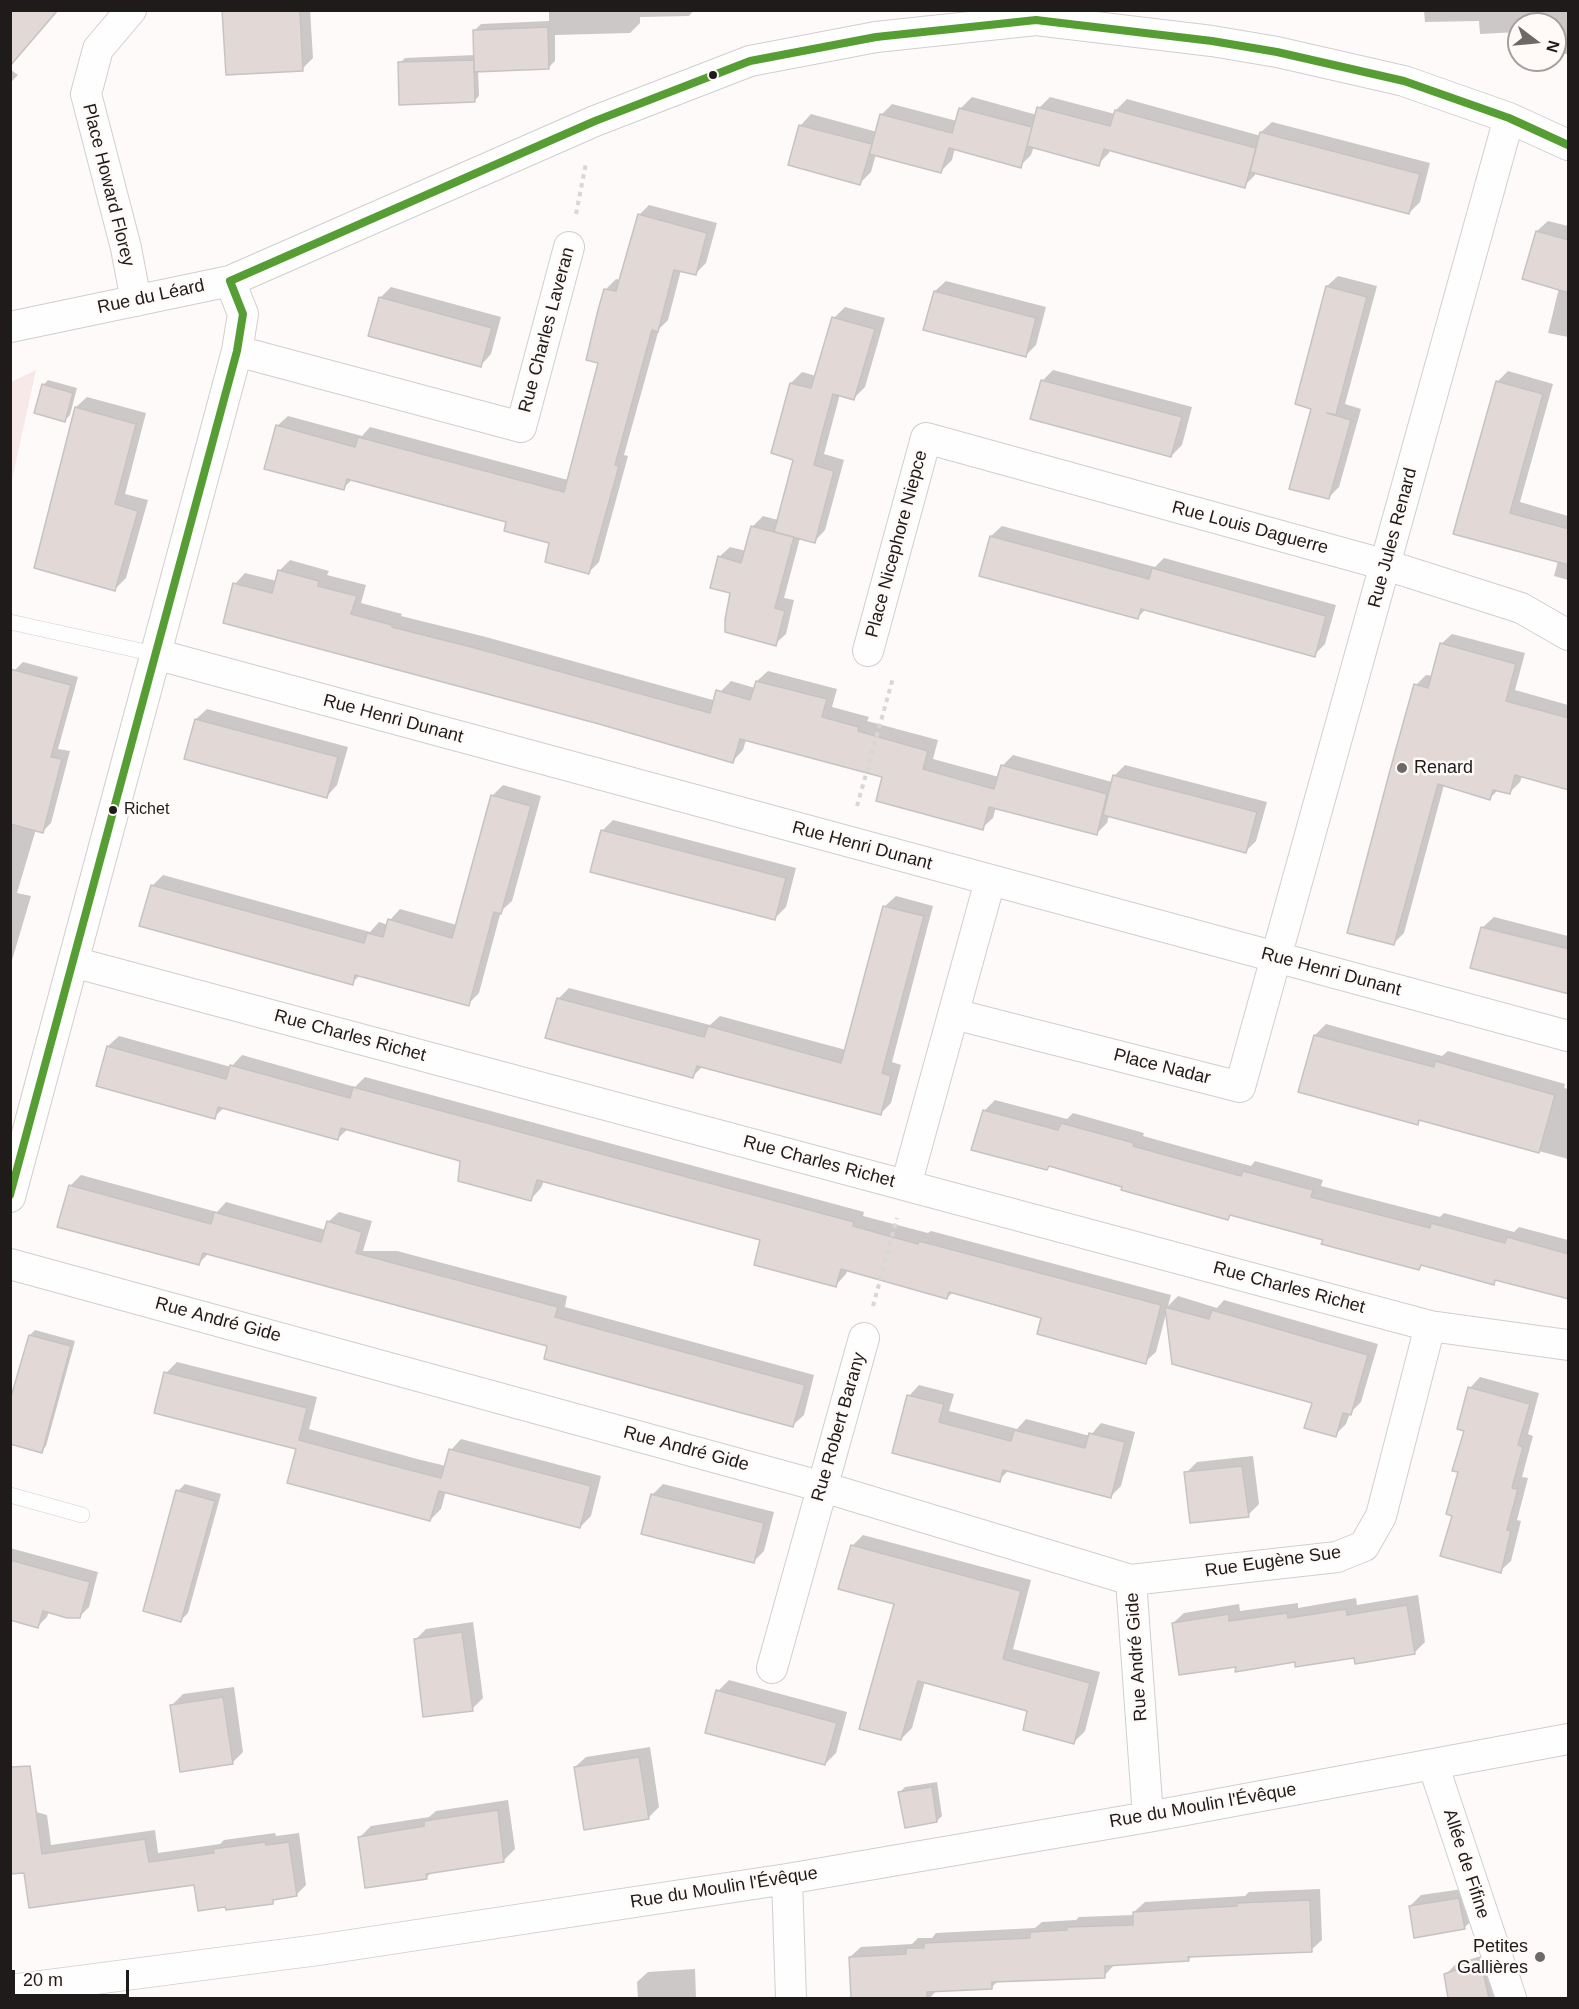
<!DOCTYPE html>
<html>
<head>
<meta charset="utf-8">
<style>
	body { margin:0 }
	#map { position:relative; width:1579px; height:2009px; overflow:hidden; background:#fefaf9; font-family:Arial,sans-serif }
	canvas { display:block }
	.frame { position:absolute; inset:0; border:12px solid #1e1b1a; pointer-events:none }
	.north { position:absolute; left:1507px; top:12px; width:60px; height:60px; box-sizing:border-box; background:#fff9f8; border:2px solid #a5a09f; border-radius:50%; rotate:106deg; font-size:16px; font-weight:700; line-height:24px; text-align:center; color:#1e1b1a }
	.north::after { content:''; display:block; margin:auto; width:21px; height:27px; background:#6c6968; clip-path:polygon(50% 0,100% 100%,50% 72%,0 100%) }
	.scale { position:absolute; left:12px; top:1970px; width:117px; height:27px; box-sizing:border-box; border:3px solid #1e1b1a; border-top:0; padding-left:8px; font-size:18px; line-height:21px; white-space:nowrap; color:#1e1b1a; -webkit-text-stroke:4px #fff9f8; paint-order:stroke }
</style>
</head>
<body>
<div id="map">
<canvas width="1579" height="2009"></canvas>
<div class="frame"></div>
<div class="north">N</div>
<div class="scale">20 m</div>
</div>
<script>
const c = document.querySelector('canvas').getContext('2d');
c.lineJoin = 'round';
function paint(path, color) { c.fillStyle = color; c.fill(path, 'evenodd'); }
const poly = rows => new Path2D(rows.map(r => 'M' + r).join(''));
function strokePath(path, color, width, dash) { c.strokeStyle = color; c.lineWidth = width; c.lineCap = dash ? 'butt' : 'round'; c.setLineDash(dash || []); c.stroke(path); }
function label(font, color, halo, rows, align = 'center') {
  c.font = font + ' Arial,sans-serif'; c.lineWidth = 5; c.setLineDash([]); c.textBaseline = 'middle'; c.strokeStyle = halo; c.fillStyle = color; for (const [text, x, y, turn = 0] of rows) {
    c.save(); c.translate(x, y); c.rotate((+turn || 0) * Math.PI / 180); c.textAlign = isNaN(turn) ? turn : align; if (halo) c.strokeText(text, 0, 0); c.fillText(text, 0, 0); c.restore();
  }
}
const built = poly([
	[36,370,11,484,11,382]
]);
const shadow = poly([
	[224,10,310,10,313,58,302,69],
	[549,10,694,10,689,16,640,17,640,23,630,33,555,35,555,61,548,68,478,70,479,96,474,101,400,63,405,58,475,55,474,31,481,24,549,21],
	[1424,10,1568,10,1568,54,1555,54,1555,24,1519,24,1519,32,1480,34,1479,21,1425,22],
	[10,69,18,75,10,83],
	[972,97,1037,115,1039,108,1050,97,1115,114,1116,110,1127,99,1261,136,1261,132,1272,122,1430,163,1420,202,1409,213,1256,172,1255,175,1244,186,1110,149,1109,153,1098,164,1034,146,1031,155,1020,166,955,148,952,160,941,171,876,154,871,172,860,183,790,164,801,125,811,114,877,132,881,115,892,104,957,121,961,108],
	[649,205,717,223,706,263,695,274,681,270,668,320,659,329,624,455,628,456,599,562,589,572,551,542,508,520,353,479,343,488,277,426,288,416,362,436,370,427,568,480,599,362,606,289,616,279,621,280,639,215],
	[1548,221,1568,226,1568,337,1548,333,1559,288,1537,231],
	[1338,276,1377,286,1345,404,1361,409,1339,487,1328,498,1313,408,1327,286],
	[946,281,1046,307,1036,345,1025,356,935,291],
	[391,287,501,317,491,354,481,365,380,298],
	[845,307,885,318,865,387,854,398,840,394,824,454,844,460,825,530,815,541,800,538,784,598,794,600,786,634,775,644,732,592,719,557,730,547,746,551,752,527,763,516,778,520,795,459,791,383,802,372,816,376,834,318],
	[1053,370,1192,407,1182,445,1171,456,1042,381],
	[1508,371,1553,384,1520,502,1568,516,1568,580,1554,576,1558,561,1455,533,1497,382],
	[48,380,77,388,70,415,65,420,43,385],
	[87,397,146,413,125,494,148,500,126,578,115,589,76,407],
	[1002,526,1155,567,1164,558,1336,605,1325,644,1314,655,1146,609,1137,618,981,575,991,536],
	[290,560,329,571,327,575,366,585,361,603,402,614,401,616,486,637,720,702,720,692,731,681,755,688,757,681,768,671,837,689,832,707,869,717,867,721,938,740,933,759,999,777,1002,766,1013,755,1112,782,1114,776,1125,765,1267,802,1256,841,1245,852,1109,815,1107,823,1096,834,996,807,993,818,982,828,884,776,746,740,743,750,733,761,235,584,245,573,277,581,279,571],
	[1452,634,1525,653,1515,690,1568,705,1568,788,1522,776,1520,782,1509,793,1498,790,1490,798,1444,785,1404,933,1393,944,1416,685,1426,675,1433,676,1441,644],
	[23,662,78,677,58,749,70,751,51,823,43,831,36,829,17,893,31,896,10,967,10,685,15,670],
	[207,709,348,747,337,785,327,796,196,719],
	[503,785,541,796,512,901,501,911,479,993,468,1004,360,975,352,983,152,886,163,875,370,932,379,922,388,925,390,920,400,909,457,925,492,796],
	[613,820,796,868,786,907,775,918,602,831],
	[896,896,933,906,892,1062,901,1065,891,1103,880,1114,703,1066,693,1076,558,999,569,988,710,1025,720,1016,846,1050,885,906],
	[1494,917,1568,936,1568,993,1483,927],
	[1326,1024,1442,1056,1448,1051,1565,1084,1564,1088,1568,1089,1568,1159,1422,1119,1417,1123,1315,1035],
	[119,1036,231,1067,242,1055,355,1087,365,1077,864,1212,863,1216,928,1233,931,1231,1171,1295,1168,1306,1178,1296,1217,1308,1224,1300,1378,1344,1361,1402,1350,1413,1346,1424,1335,1435,1313,1402,1167,1310,1156,1352,1145,1362,1043,1317,953,1292,947,1298,848,1269,846,1274,836,1285,762,1239,544,1181,541,1188,531,1199,461,1160,348,1129,338,1138,225,1107,214,1117,108,1046],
	[995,1100,1067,1119,1073,1113,1144,1133,1143,1136,1251,1166,1255,1161,1323,1180,1321,1186,1440,1217,1444,1213,1514,1232,1519,1227,1568,1240,1568,1297,1497,1279,1493,1283,1423,1264,1418,1269,1324,1238,1232,1214,1228,1218,1051,1165,1047,1169,984,1111],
	[81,1175,217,1212,226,1202,326,1230,328,1222,339,1212,372,1221,363,1251,397,1251,567,1296,565,1307,814,1375,804,1415,793,1425,549,1345,265,1270,265,1269,209,1253,199,1263,70,1186],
	[35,1330,75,1341,46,1446,41,1451,30,1335],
	[177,1362,317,1397,309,1429,417,1459,446,1466,451,1450,461,1439,601,1476,591,1516,580,1527,446,1491,441,1509,430,1520,298,1448,166,1373],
	[1480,1377,1539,1393,1528,1434,1533,1436,1522,1477,1528,1478,1517,1520,1521,1521,1511,1561,1500,1571,1460,1471,1470,1388],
	[919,1385,954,1394,949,1411,1017,1429,1026,1419,1090,1436,1101,1423,1135,1432,1121,1486,1110,1497,1009,1470,999,1480,909,1396],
	[1253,1456,1259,1504,1248,1515,1186,1473,1197,1462],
	[185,1484,221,1494,188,1613,181,1620,178,1491],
	[663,1484,774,1512,764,1551,753,1562,643,1533,653,1494],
	[863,1535,1031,1580,1013,1649,1100,1672,1085,1731,1074,1742,1029,1710,925,1681,912,1728,901,1739,896,1603,852,1546],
	[10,1548,98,1572,89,1607,80,1616,49,1611,47,1617,38,1626,10,1619],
	[1418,1595,1425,1642,1414,1653,1238,1665,1173,1623,1184,1613,1239,1604,1240,1611,1298,1603,1298,1608,1356,1598,1357,1605],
	[473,1622,483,1698,472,1709,415,1640,426,1629],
	[729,1680,847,1712,836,1753,825,1764,718,1691],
	[234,1687,243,1752,232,1763,172,1705,183,1694],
	[650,1747,659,1807,648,1818,575,1767,586,1757],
	[937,1782,942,1816,937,1821,900,1792,905,1787],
	[508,1800,515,1849,504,1860,433,1871,426,1878,360,1837,371,1826,429,1817,436,1811],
	[15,1806,47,1815,51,1845,155,1830,158,1853,220,1844,224,1840,275,1833,276,1836,299,1833,306,1885,296,1895,276,1898,272,1902,195,1883,30,1906],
	[1470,1888,1475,1917,1464,1928,1410,1906,1421,1895],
	[1320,1889,1322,1940,1311,1950,1193,1955,1188,1960,1115,1964,1104,1976,999,1980,992,1987,937,1990,930,1998,852,1998,850,1957,861,1947,912,1944,918,1938,932,1938,936,1933,1035,1928,1042,1922,1076,1920,1079,1917,1134,1915,1134,1912,1145,1902,1245,1896,1249,1892],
	[1492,1953,1501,1998,1450,1998,1446,1974,1457,1963],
	[695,1969,696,1998,638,1998,637,1982,648,1972]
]);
const building = poly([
	[10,10,58,10,10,66,10,10],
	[222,10,300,10,303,71,226,75,222,10],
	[548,27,549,69,474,72,473,30,548,27],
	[474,60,475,102,399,105,398,62,474,60],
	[1037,107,1110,126,1115,110,1256,148,1260,132,1420,174,1409,214,1250,172,1256,148,1245,188,1104,149,1099,166,1027,146,1032,127,1021,168,949,148,941,173,869,154,872,145,860,185,788,165,799,125,872,144,880,114,952,133,959,108,1032,127,1037,107],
	[638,214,707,233,696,275,674,270,658,332,652,330,615,465,619,466,589,574,545,562,549,543,504,531,506,522,347,479,344,490,264,469,276,425,355,447,358,437,564,492,598,363,586,360,598,310,604,289,616,291,638,214],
	[1536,231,1569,240,1569,293,1522,279,1536,231],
	[1326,286,1367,297,1336,415,1327,413,1351,420,1329,499,1289,489,1311,409,1295,404,1326,286],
	[934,291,1036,318,1026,357,923,330,934,291],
	[379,297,492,328,481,367,368,336,379,297],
	[832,317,875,329,854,400,833,394,823,430,814,465,834,471,815,543,774,532,793,460,771,453,790,383,811,388,832,317],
	[1041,380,1182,417,1171,457,1030,419,1041,380],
	[1496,381,1543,394,1510,513,1569,529,1569,565,1453,534,1496,381],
	[42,384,73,393,65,422,34,413,42,384],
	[75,407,136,424,115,504,138,511,115,591,34,568,75,407],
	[751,526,794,537,775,608,785,611,776,646,725,632,725,620,730,593,710,588,718,556,741,563,751,526],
	[990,536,1149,579,1152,568,1326,616,1315,657,1141,609,1138,619,979,576,990,536],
	[278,570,319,581,318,586,357,596,351,614,392,625,392,627,475,648,710,713,716,690,750,700,756,681,827,699,822,717,859,727,858,731,928,751,923,769,994,789,1001,765,1107,794,1097,835,989,807,983,830,876,801,882,777,740,739,733,763,599,724,223,623,233,583,272,593,278,570],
	[1440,643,1516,664,1506,701,1569,718,1569,790,1515,775,1510,794,1493,790,1490,800,1438,784,1394,945,1347,933,1389,774,1414,684,1428,688,1440,643],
	[10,669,71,685,51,757,62,759,43,833,10,824,10,669],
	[195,719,338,757,327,798,184,759,195,719],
	[1113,775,1257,812,1246,853,1103,815,1113,775],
	[491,795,531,806,501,914,494,912,469,1006,355,975,353,985,139,926,151,885,364,943,367,933,383,937,388,919,452,938,491,795],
	[601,830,786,878,775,920,590,872,601,830],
	[883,906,924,916,882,1073,891,1076,881,1115,697,1066,693,1078,545,1038,557,998,704,1037,708,1026,841,1063,883,906],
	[1481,927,1569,949,1569,994,1470,968,1481,927],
	[1314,1035,1434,1067,1435,1061,1555,1095,1539,1153,1419,1120,1418,1125,1298,1092,1314,1035],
	[107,1046,226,1079,230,1065,350,1098,353,1087,854,1222,853,1226,918,1244,919,1241,1161,1305,1146,1364,1037,1334,1041,1318,949,1292,947,1299,841,1269,836,1287,754,1265,760,1240,537,1180,531,1201,458,1181,460,1161,341,1128,338,1140,218,1107,215,1119,96,1086,107,1046],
	[983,1110,1058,1130,1061,1123,1134,1143,1133,1146,1241,1176,1243,1171,1313,1190,1311,1197,1430,1228,1431,1223,1505,1243,1507,1237,1569,1254,1569,1299,1495,1280,1494,1285,1421,1265,1419,1270,1321,1244,1323,1240,1230,1215,1228,1220,1121,1190,1122,1187,1049,1166,1047,1170,971,1150,983,1110],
	[69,1185,211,1224,214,1212,321,1242,327,1221,362,1232,356,1253,558,1307,555,1317,805,1385,793,1427,544,1359,547,1346,240,1263,203,1253,199,1265,57,1227,69,1185],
	[1165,1307,1209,1319,1212,1310,1368,1355,1351,1415,1343,1413,1336,1437,1304,1428,1312,1403,1172,1364,1165,1307],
	[29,1335,71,1346,42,1453,10,1444,10,1400,29,1335],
	[164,1372,307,1408,299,1440,406,1469,441,1478,449,1449,591,1486,580,1528,439,1491,430,1521,287,1483,296,1449,154,1413,164,1372],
	[1468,1387,1530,1404,1518,1445,1523,1447,1512,1488,1518,1489,1507,1530,1511,1531,1501,1573,1440,1556,1452,1516,1446,1514,1458,1472,1452,1471,1464,1431,1457,1429,1468,1387],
	[907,1395,944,1404,939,1422,1011,1441,1014,1430,1085,1448,1089,1433,1125,1442,1111,1498,1003,1470,1000,1482,892,1453,907,1395],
	[1242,1466,1249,1517,1190,1523,1184,1472,1242,1466],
	[176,1490,215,1501,181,1622,143,1611,176,1490],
	[651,1494,764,1523,754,1563,641,1534,651,1494],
	[851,1545,1021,1591,1003,1659,1090,1683,1074,1744,1023,1730,1027,1711,918,1681,901,1740,859,1729,894,1604,838,1589,851,1545],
	[10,1560,90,1582,80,1618,67,1618,43,1611,38,1628,10,1620,10,1560],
	[1407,1605,1415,1654,1355,1664,1354,1658,1295,1667,1295,1662,1235,1672,1236,1667,1179,1675,1172,1623,1229,1614,1229,1621,1287,1613,1288,1618,1346,1609,1347,1615,1407,1605],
	[462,1632,473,1711,423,1717,414,1639,462,1632],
	[716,1690,837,1723,825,1765,705,1733,716,1690],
	[223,1697,233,1764,180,1772,170,1705,223,1697],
	[639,1757,649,1819,584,1830,574,1767,639,1757],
	[30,1766,42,1854,145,1839,149,1862,214,1853,213,1849,265,1842,266,1845,289,1842,297,1896,273,1900,273,1904,226,1910,225,1907,198,1911,194,1885,29,1908,24,1873,10,1874,10,1767,30,1766],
	[932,1787,937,1822,905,1828,898,1792,932,1787],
	[498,1810,504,1862,426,1874,427,1879,365,1888,358,1837,424,1826,424,1821,498,1810],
	[1459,1898,1465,1929,1414,1938,1409,1906,1459,1898],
	[1310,1900,1312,1952,1188,1957,1189,1961,1105,1966,1105,1978,992,1982,992,1989,927,1992,927,1998,851,1998,849,1957,906,1954,906,1948,924,1948,924,1943,1030,1938,1030,1932,1067,1930,1067,1927,1133,1925,1133,1912,1237,1906,1237,1903,1310,1900],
	[1481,1962,1489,1998,1448,1998,1444,1974,1481,1962]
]);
const path = poly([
	[576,214,586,163],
	[857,806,893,678],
	[873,1306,897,1218]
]);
const lane = poly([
	[10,622,155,654],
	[10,1495,82,1515]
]);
const street = poly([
	[131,10,98,49,86,94,126,248,136,301],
	[10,327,230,281,595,121,750,61,876,37,1036,20,1212,41,1277,52,1404,81,1509,118,1568,145],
	[237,351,521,427,569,247],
	[868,651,926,438,1386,565,1521,608,1568,635],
	[155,654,1568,1036],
	[73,962,1430,1326,1568,1345],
	[954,1014,1240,1087,1509,118],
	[906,1185,990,881],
	[10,1197,237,351,243,314,230,281],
	[10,1264,823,1487,1131,1580,1148,1817],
	[1131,1580,1337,1557,1364,1546,1381,1516,1430,1326],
	[772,1668,864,1338],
	[1433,1764,1511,1998],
	[787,1879,791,1998],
	[10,1990,318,1950,787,1879,1148,1817,1568,1739]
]);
const bus1 = poly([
	[230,281,595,121,750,61,876,37,1036,20,1212,41,1277,52,1404,81,1509,118,1568,145],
	[10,1195,237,351,243,314,230,281]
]);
const markers = [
	[713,75,5,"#1e1b1a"],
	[1402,768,6,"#6c6968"],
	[113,810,5,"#1e1b1a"],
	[1540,1957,6,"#6c6968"]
];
const busNames = [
	["Richet",124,810]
];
const streetNames = [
	["Place Howard Florey",108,185,76],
	["Rue du Léard",151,297,-12],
	["Rue Charles Laveran",547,330,-75],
	["Rue Louis Daguerre",1250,528,15],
	["Rue Jules Renard",1393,538,-75],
	["Place Nicephore Niepce",897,544,-75],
	["Rue Henri Dunant",393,719,15],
	["Rue Henri Dunant",862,846,15],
	["Rue Henri Dunant",1331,972,15],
	["Rue Charles Richet",350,1036,15],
	["Place Nadar",1162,1067,14],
	["Rue Charles Richet",819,1162,15],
	["Rue Charles Richet",1289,1288,15],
	["Rue André Gide",218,1320,15],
	["Rue Robert Barany",839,1427,-74],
	["Rue André Gide",686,1449,15],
	["Rue Eugène Sue",1273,1562,-8],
	["Rue André Gide",1137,1657,-94],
	["Rue du Moulin l'Évêque",1203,1806,-10],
	["Allée de Fifine",1466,1864,72],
	["Rue du Moulin l'Évêque",724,1888,-9]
];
const poiNames = [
	["Renard",1414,768],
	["Petites",1528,1947,"right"],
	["Gallières",1528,1968,"right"]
];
paint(built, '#f6e9e7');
paint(shadow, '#0003');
paint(building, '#e2d8d6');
strokePath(building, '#c6c3c3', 1.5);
strokePath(lane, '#d1cece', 16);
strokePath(street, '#d1cece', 32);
strokePath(path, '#d8d6d6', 4, [4.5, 4.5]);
strokePath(lane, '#fffefe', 15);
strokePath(street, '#fffefe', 30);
strokePath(bus1, '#569e33', 8);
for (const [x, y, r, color] of markers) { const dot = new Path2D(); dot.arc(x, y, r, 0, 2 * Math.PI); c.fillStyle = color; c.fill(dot); strokePath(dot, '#fff9f8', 2); }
label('16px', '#1e1b1a', '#fff9f8', busNames, 'left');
label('18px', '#1e1b1a', '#fff9f8', streetNames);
label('18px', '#1e1b1a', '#fff9f8', poiNames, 'left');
</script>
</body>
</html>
